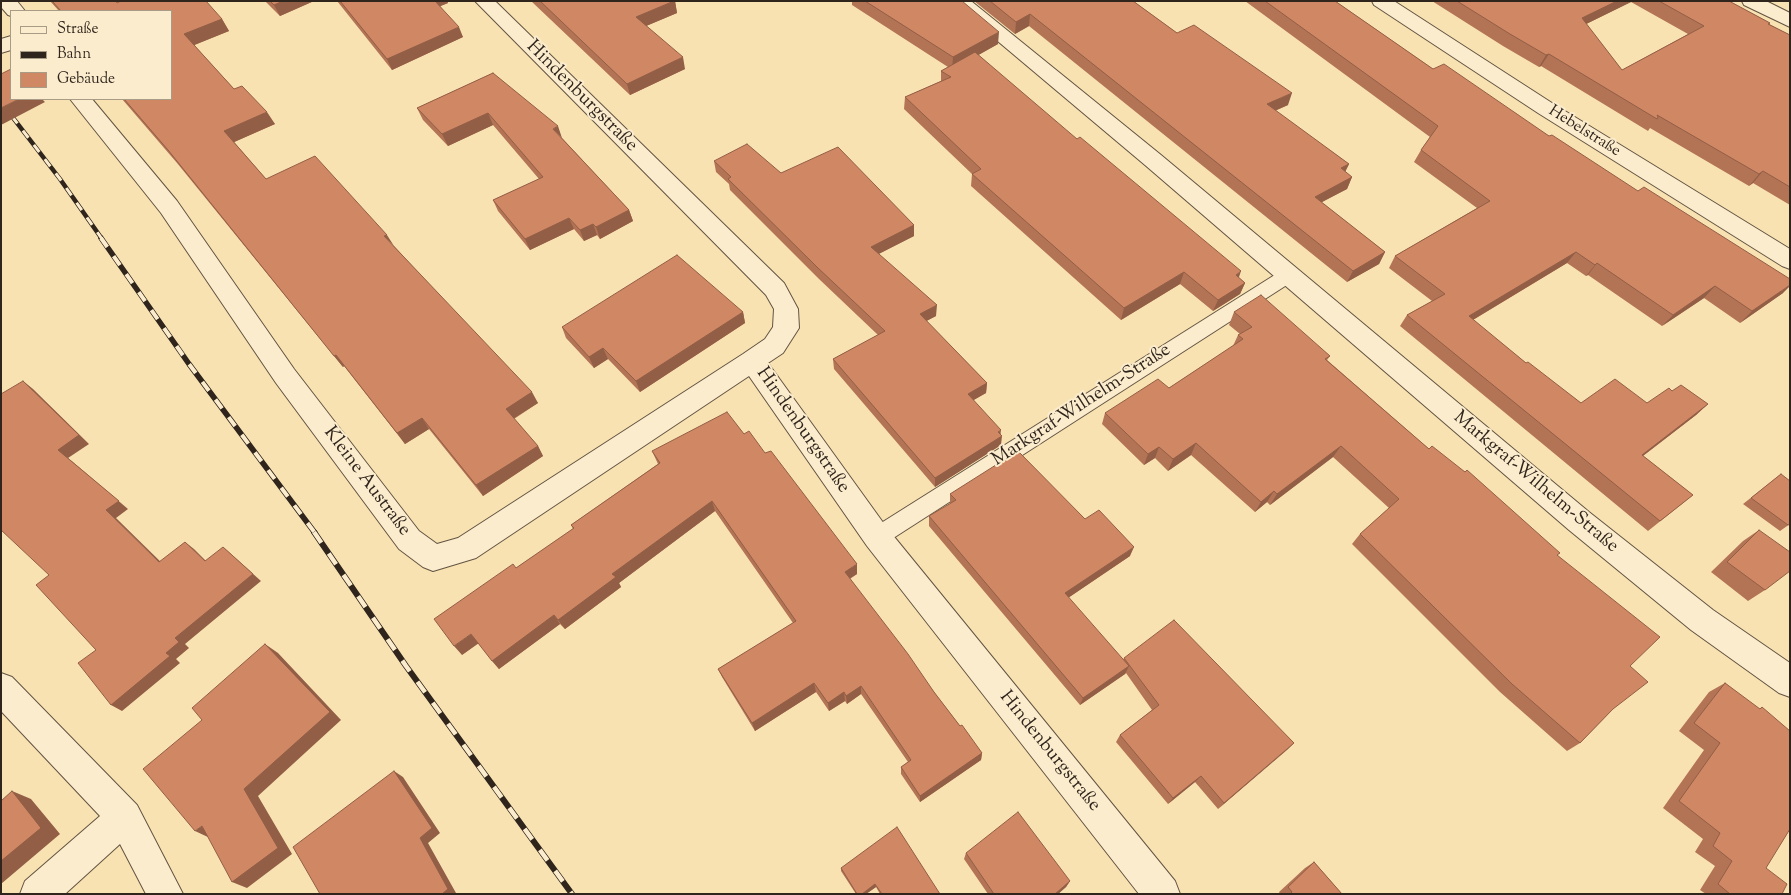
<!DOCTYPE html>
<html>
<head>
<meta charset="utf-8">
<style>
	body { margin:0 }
	#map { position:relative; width:1791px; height:895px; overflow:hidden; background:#f9e2b2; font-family:"Sorts Mill Goudy",serif }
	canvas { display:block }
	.frame { position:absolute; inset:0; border:2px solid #2f251c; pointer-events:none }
	.legend { position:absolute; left:10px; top:10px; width:162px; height:90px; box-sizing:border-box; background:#fbeccd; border:1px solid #a99c86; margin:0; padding:6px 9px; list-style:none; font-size:15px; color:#2f251c }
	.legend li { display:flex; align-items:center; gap:10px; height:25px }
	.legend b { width:25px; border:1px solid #a99c86 }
</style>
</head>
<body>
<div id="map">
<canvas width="1791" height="895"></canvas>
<div class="frame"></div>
<ul class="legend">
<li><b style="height:6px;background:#fbeccd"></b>Straße</li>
<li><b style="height:6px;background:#2f251c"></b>Bahn</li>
<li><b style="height:14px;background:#d08764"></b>Gebäude</li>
</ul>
</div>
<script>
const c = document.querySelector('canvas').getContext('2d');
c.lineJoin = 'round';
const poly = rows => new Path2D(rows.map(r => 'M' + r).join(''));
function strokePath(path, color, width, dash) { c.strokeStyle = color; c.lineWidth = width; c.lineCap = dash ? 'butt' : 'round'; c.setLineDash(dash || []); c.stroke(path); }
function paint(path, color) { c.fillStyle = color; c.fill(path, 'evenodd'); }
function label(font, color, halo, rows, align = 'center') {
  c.font = font + ' "Sorts Mill Goudy",serif'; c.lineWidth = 4; c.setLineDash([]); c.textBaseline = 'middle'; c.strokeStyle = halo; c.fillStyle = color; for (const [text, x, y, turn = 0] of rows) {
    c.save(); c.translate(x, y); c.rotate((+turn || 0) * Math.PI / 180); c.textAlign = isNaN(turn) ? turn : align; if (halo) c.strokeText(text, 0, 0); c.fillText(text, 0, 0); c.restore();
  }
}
const service = poly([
	[1287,270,1293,271,1296,276,1293,281,884,544,877,546,870,544,866,537,870,530,1281,271,1287,270]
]);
const minor = poly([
	[1,1,17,1,25,11,11,11,11,16,8,15,1,7,1,1],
	[475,1,495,1,784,283,798,309,799,328,783,353,768,363,887,528,1175,881,1180,894,1139,894,867,546,749,376,476,558,433,571,423,567,399,549,276,383,161,213,70,99,92,99,177,201,294,369,419,531,437,544,458,538,743,354,765,339,773,327,774,309,766,295,475,1],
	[950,1,971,1,1161,155,1589,512,1713,610,1790,663,1790,697,1779,693,1691,630,1569,530,1145,165,950,1],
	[1372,1,1394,1,1552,103,1790,249,1790,269,1782,266,1538,113,1374,5,1372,1],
	[1742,1,1766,1,1790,13,1790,27,1744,5,1742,1],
	[11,36,11,50,1,53,1,39,11,36],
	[1,673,12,677,137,805,183,894,146,894,120,844,65,894,20,894,25,881,100,816,1,711,1,673]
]);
const railFar2 = poly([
	[1,102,60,179,102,239]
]);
const railFar1 = poly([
	[101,238,189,364,315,533]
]);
const rail = poly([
	[314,532,406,666,572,894]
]);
const wall = poly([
	[50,1,116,1,117,3,222,19,229,31,194,45,234,89,275,124,234,142,266,179,394,246,538,403,514,419,538,446,543,456,483,496,429,429,405,444,344,366,343,367,177,163,122,99,171,99,171,11,59,11],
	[265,1,314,1,280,16],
	[337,1,447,1,448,3,440,6,463,37,392,70],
	[531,1,675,1,677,13,646,26,685,69,630,95],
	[852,1,962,1,998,44,978,55,1245,283,1240,294,1213,311,1180,284,1121,320,971,186,972,174,904,109,905,97,941,81,941,71,948,67,852,5],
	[974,1,1133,1,1177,33,1288,105,1275,111,1349,164,1345,172,1352,177,1347,189,1321,202,1385,252,1379,264,1347,282,1029,26,1015,34],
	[1245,1,1335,1,1433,69,1549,136,1783,293,1740,323,1704,298,1662,326,1588,275,1586,276,1567,263,1473,320,1526,363,1581,403,1647,403,1672,391,1708,404,1696,415,1643,456,1693,495,1648,531,1400,326,1407,315,1432,301,1389,268,1395,256,1477,208,1414,162,1421,150,1430,137],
	[1432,1,1729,1,1770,23,1769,24,1790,35,1790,205,1753,183,1749,186,1650,128,1648,131,1541,66,1539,67,1503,46],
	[1631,2,1688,34,1622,70,1586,24],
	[493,73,562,138,629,210,633,221,600,239,597,235,584,241,574,229,530,250,498,211,493,200,539,179,493,125,448,146,423,120,417,108],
	[714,161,781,173,914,225,914,236,878,254,936,316,926,321,987,383,986,393,973,400,1001,434,1001,445,935,487,834,369,833,359,878,335,819,279,730,190,729,184,716,172],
	[743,312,745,323,640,392,608,359,594,368,566,338,562,327],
	[1234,312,1330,356,1327,360,1429,449,1557,555,1630,666,1613,709,1580,743,1567,751,1500,692,1352,544,1360,534,1389,508,1333,457,1270,505,1267,502,1255,512,1191,455,1168,471,1155,458,1144,465,1102,424,1105,413,1169,388,1233,346,1238,335,1240,334,1229,325],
	[744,434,857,574,850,579,934,692,960,726,982,753,981,760,920,802,901,774,901,767,908,762,861,694,847,704,845,701,829,711,816,692,755,731,722,677,718,669,793,623,715,511,619,583,621,587,565,629,560,624,499,669,478,643,462,655,516,568,573,529,571,525,658,464,652,451],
	[1781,474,1790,524,1780,531,1743,504],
	[950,494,1130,556,1068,598,1123,660,1124,658,1294,743,1218,809,1195,782,1168,804,1116,742,1120,735,1152,710,1126,673,1125,674,1080,705,929,526,929,516,950,504],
	[1759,530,1765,590,1748,601,1711,572,1743,541],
	[1725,683,1759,709,1762,707,1766,868,1782,894,1706,894,1700,890,1715,866,1695,852,1703,839,1663,808,1704,750,1679,731,1709,692],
	[966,853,1070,881,1066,887,1058,894,988,894,964,859],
	[1314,862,1342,894,1280,894,1279,892,1305,868],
	[841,868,940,894,880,894,876,887,866,894,856,894,841,871]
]);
const shadedWall = poly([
	[283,1,314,1,280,16,274,5],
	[433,1,447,1,448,3,436,8],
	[675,1,677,13,639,29,636,17],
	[1617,1,1632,1,1631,2,1574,30,1582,18],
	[1030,14,1029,26,1015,34,1016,22],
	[222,19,229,31,192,46,184,34],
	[459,27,463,37,392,70,387,59],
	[999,32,998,44,952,70,953,57],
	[1549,54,1541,66,1539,67,1546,55],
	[683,57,685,69,630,95,627,84],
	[1292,93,1288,105,1262,116,1267,104],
	[19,99,42,99,45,102,1,125,1,108],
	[267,112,275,124,232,143,224,131],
	[488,113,493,125,448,146,442,134],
	[558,126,562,138,553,129],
	[1349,164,1343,176,1341,168],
	[1763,171,1753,183,1749,186,1759,174],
	[1352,177,1347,189,1309,209,1315,197],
	[629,210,633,221,600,239,596,227],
	[569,218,574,229,530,250,525,239],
	[593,224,597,235,584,241,580,230],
	[914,225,914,236,871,258,871,247],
	[387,235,394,246,384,236],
	[1385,252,1379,264,1347,282,1353,271],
	[1576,252,1567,263,1461,327,1469,316],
	[1597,263,1588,275,1586,276,1595,265],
	[1241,271,1237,283,1236,275],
	[1184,272,1180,284,1121,320,1124,308],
	[1245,283,1240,294,1213,311,1218,300],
	[1790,285,1790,286,1783,293,1740,323,1752,311],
	[1715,286,1704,298,1662,326,1673,315],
	[937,305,936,316,919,325,920,314],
	[743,312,745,323,640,392,636,381],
	[603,348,608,359,594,368,589,357],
	[336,355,344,366,343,367,334,356],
	[23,381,33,389,89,444,68,458,128,509,116,518,168,569,159,562,106,510,58,450],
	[987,383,986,393,967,404,968,394],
	[532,392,538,403,511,420,506,409],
	[1708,404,1696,415,1631,465,1642,455],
	[422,418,429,429,405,444,397,433],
	[1001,430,1000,437,1002,436,1001,445,935,487,935,478],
	[1196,443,1191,455,1168,471,1173,459],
	[538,446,543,456,483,496,476,485],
	[1341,446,1333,457,1270,505,1277,494],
	[1159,447,1155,458,1144,465,1148,454],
	[1274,491,1267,502,1255,512,1261,502],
	[712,501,715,511,619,583,621,587,565,629,558,620,612,574],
	[185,542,194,549,214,569,205,561],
	[223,547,261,581,185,644,189,648,176,659,180,663,122,711,111,705,175,638],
	[1134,547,1130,556,1062,602,1065,593],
	[857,564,857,574,845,581,845,572],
	[554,615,560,624,499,669,492,661],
	[471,634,479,643,462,655,454,646],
	[265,644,278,653,341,720,258,796,292,854,247,888,232,882,244,789],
	[1129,666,1125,674,1080,705,1083,698],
	[814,683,816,692,755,731,752,723],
	[861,686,861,694,847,704,846,696],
	[844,692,845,701,829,711,828,703],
	[1294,743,1287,750,1218,809,1224,803],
	[982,753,981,760,920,802,920,796],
	[394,771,403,777,440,833,428,843,456,893,455,894,442,894],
	[1201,776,1195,782,1168,804,1173,798],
	[12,791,31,799,60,834,1,884,1,861],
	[202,826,210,838,195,831],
	[1070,881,1066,887,1058,894,1055,894],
	[875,884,876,887,866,894,862,894]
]);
const building = poly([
	[52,1,116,1,117,3,121,1,206,1,222,19,184,34,234,89,242,86,267,112,224,131,266,179,315,156,387,235,384,236,532,392,506,409,538,446,476,485,422,418,397,433,336,355,334,356,168,150,124,99,171,99,171,11,61,11,52,1],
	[270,1,283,1,274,5,270,1],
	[340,1,435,1,459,27,387,59,340,1],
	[540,1,674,1,636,17,683,57,627,84,540,1],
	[865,1,962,1,999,32,953,57,865,1],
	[990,1,1133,1,1177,33,1194,25,1292,93,1267,104,1349,164,1341,168,1352,177,1315,197,1385,252,1353,271,1030,14,1016,22,990,1],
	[1265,1,1335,1,1433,69,1444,64,1549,136,1552,135,1638,191,1644,187,1790,279,1790,285,1752,311,1715,286,1673,315,1597,263,1595,265,1576,252,1469,316,1526,363,1528,362,1581,403,1615,379,1647,403,1669,388,1672,391,1681,385,1708,404,1642,455,1693,495,1660,521,1407,315,1445,294,1395,256,1490,201,1421,150,1438,126,1265,1],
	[1457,1,1617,1,1582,18,1622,70,1704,26,1659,1,1729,1,1770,23,1768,24,1790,35,1790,187,1763,171,1759,174,1657,115,1658,117,1657,119,1549,54,1546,55,1510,34,1457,1],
	[975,52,1077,139,1080,137,1241,271,1236,275,1245,283,1218,300,1184,272,1124,308,972,174,981,169,905,97,951,77,941,71,975,52],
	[11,69,11,99,19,99,1,108,1,74,11,69],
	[493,73,558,126,553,129,629,210,596,227,593,224,580,230,569,218,525,239,493,200,543,177,488,113,442,134,417,108,493,73],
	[747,144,781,173,838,147,914,225,871,247,937,305,920,314,987,383,968,394,1001,430,998,432,1002,436,935,478,833,359,885,331,818,268,728,179,731,177,714,161,747,144],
	[677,255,743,312,636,381,603,348,589,357,562,327,677,255],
	[1261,295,1330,356,1325,359,1429,449,1432,446,1465,472,1467,470,1560,553,1557,555,1660,637,1630,666,1648,682,1613,709,1580,743,1512,684,1360,534,1399,499,1341,446,1277,494,1274,491,1261,502,1196,443,1173,459,1159,447,1148,454,1105,413,1158,379,1169,388,1243,339,1238,335,1252,327,1234,312,1261,295],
	[23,381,79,435,58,450,119,501,106,510,159,562,185,542,205,561,223,547,253,574,175,638,179,642,166,653,170,656,111,705,78,663,96,650,36,585,49,575,1,530,1,394,23,381],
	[727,412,744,434,749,431,765,453,771,451,857,564,845,572,908,654,934,692,960,726,962,725,982,753,920,796,901,767,911,760,861,686,846,696,844,692,828,703,814,683,752,723,718,669,796,621,712,501,612,574,616,577,558,620,554,615,492,661,471,634,454,646,434,619,513,564,516,568,574,528,571,525,660,463,652,451,727,412],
	[1018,451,1085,519,1099,510,1134,547,1065,593,1129,666,1083,698,929,516,956,500,950,494,1018,451],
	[1781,474,1790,481,1790,524,1788,525,1751,498,1781,474],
	[1759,530,1790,552,1790,571,1765,590,1727,562,1759,530],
	[1174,620,1294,743,1224,803,1201,776,1173,798,1120,735,1159,705,1124,658,1174,620],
	[265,644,330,712,244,789,278,848,232,882,202,826,195,831,143,769,202,720,192,708,265,644],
	[1725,683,1760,709,1762,707,1790,731,1790,829,1766,868,1787,884,1782,894,1730,894,1718,884,1732,861,1713,846,1720,833,1679,801,1720,743,1694,723,1725,683],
	[394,771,432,828,420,838,448,889,442,894,320,894,293,847,394,771],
	[12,791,41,828,1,861,1,801,12,791],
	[1018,812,1070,881,1055,894,994,894,966,853,1018,812],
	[897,827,940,894,882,894,875,884,862,894,857,894,841,868,897,827],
	[1314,862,1342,894,1290,894,1292,892,1288,887,1314,862]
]);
const farStreetnames = [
	["Hebelstraße",1584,132,32]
];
const streetNames = [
	["Hindenburgstraße",581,97,45],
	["Markgraf-Wilhelm-Straße",1082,406,-33],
	["Hindenburgstraße",802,431,55],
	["Kleine Austraße",366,482,53],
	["Markgraf-Wilhelm-Straße",1535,483,40],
	["Hindenburgstraße",1049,752,51]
];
strokePath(service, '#625442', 2);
strokePath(minor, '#625442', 2);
paint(service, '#fbeccd');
paint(minor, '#fbeccd');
strokePath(railFar2, '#2f251c', 4.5);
strokePath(railFar1, '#2f251c', 5.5);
strokePath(rail, '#2f251c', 6);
strokePath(railFar2, '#fbeccd', 3, [9]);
strokePath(railFar1, '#fbeccd', 4, [11]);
strokePath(rail, '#fbeccd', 4.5, [13]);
paint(wall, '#b37456');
paint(shadedWall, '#925e46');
paint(building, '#d08764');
strokePath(building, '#925e46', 1);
label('16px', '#2f251c', '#fbeccd', farStreetnames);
label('19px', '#2f251c', '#fbeccd', streetNames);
</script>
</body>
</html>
